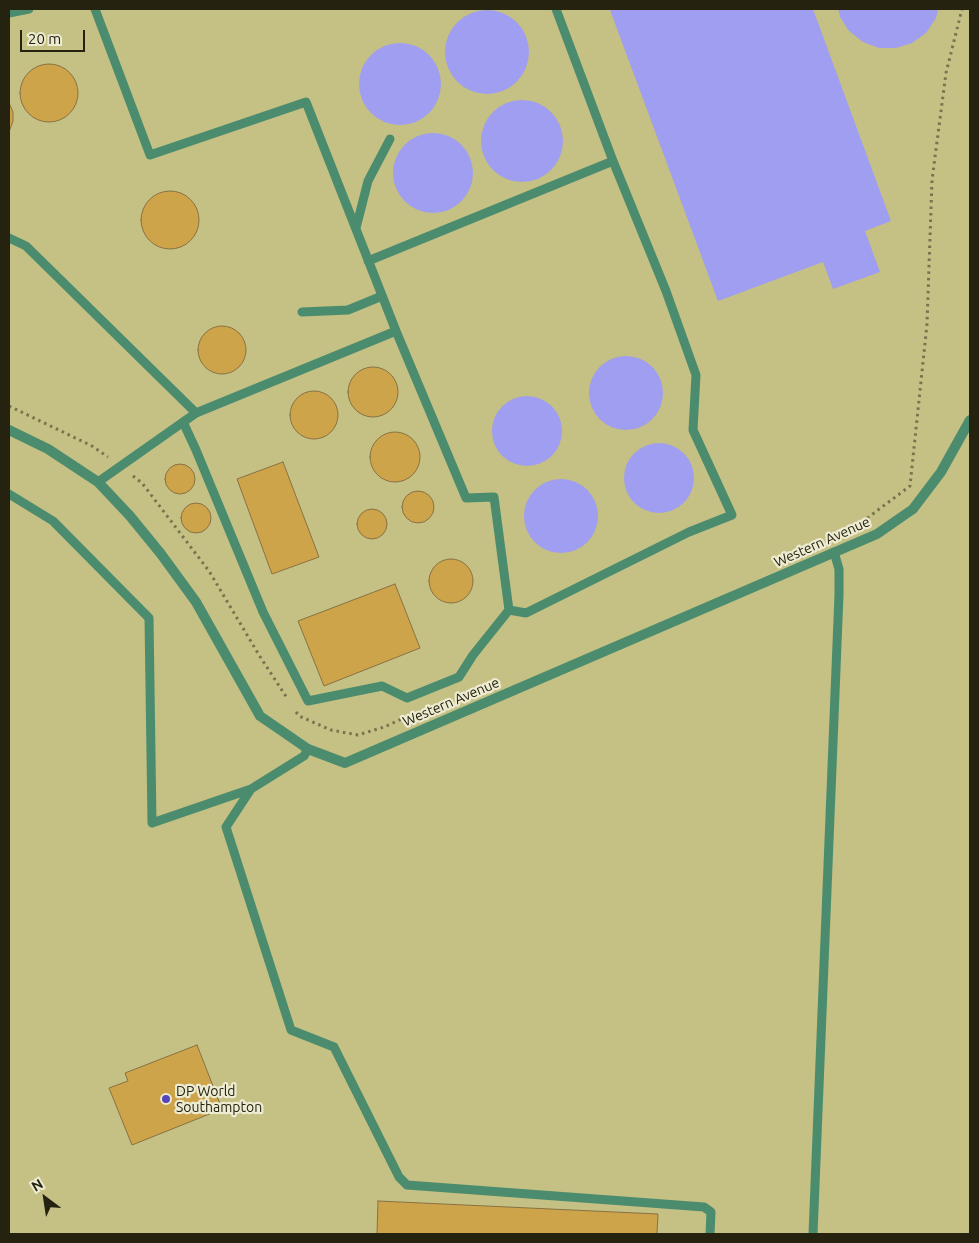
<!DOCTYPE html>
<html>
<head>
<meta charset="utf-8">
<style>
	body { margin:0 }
	#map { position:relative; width:979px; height:1243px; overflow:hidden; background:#d0cc97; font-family:Ubuntu,sans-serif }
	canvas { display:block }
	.frame { position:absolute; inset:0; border:10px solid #25230f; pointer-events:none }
	.north { position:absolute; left:20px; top:1173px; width:50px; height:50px; -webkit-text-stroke:4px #edebd1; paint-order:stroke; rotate:329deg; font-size:14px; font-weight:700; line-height:20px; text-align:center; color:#25230f }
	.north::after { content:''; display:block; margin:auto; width:18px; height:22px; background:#25230f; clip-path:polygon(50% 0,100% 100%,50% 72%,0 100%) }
	.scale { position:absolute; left:20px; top:30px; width:65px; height:22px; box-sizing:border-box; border:2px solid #25230f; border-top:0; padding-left:6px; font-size:15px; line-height:18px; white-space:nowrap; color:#25230f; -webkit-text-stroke:4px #edebd1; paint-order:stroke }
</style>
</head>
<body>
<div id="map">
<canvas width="979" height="1243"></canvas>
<div class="frame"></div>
<div class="north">N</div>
<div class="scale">20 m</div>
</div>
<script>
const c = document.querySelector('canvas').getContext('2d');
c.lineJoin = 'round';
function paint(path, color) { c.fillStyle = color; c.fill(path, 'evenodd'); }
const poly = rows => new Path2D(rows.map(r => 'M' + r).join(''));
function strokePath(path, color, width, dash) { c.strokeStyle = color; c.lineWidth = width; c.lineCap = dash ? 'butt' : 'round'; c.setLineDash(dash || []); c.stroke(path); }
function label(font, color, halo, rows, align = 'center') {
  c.font = font + ' Ubuntu,sans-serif'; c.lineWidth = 4.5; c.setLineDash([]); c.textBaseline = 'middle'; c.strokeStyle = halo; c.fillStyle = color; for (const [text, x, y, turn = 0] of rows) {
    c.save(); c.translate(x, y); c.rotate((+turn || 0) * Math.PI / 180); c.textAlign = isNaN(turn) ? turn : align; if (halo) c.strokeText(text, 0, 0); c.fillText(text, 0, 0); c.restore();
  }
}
const built = poly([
	[9,9,970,9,970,1234,9,1234]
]);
const water = poly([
	[613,9,813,9,891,221,865,231,880,272,833,289,823,262,718,301,610,10],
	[838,9,938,9,936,18,926,33,912,43,896,48,879,48,863,42,849,31,840,17],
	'445 52a42 42 0 1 1 84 0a42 42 0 1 1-84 0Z',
	'359 84a41 41 0 1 1 82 0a41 41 0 1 1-82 0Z',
	'481 141a41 41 0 1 1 82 0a41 41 0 1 1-82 0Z',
	'393 173a40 40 0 1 1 80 0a40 40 0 1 1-80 0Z',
	'589 393a37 37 0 1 1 74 0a37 37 0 1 1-74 0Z',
	'492 431a35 35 0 1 1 70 0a35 35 0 1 1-70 0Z',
	'624 478a35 35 0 1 1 70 0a35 35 0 1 1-70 0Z',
	'524 516a37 37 0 1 1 74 0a37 37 0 1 1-74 0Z'
]);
const building = poly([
	'20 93a29 29 0 1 1 58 0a29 29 0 1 1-58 0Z',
	[9,103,13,112,13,121,9,132,9,103],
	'141 220a29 29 0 1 1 58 0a29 29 0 1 1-58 0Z',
	'198 350a24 24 0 1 1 48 0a24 24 0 1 1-48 0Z',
	'348 392a25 25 0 1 1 50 0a25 25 0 1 1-50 0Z',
	'290 415a24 24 0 1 1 48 0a24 24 0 1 1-48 0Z',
	'370 457a25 25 0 1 1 50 0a25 25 0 1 1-50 0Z',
	[283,462,319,557,272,574,237,479,283,462],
	'165 479a15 15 0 1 1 30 0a15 15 0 1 1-30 0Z',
	'402 507a16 16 0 1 1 32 0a16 16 0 1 1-32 0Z',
	'181 518a15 15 0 1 1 30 0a15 15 0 1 1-30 0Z',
	'357 524a15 15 0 1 1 30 0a15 15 0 1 1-30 0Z',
	'429 581a22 22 0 1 1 44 0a22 22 0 1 1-44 0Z',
	[395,584,420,648,324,686,298,621,395,584],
	[197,1045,222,1109,132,1145,109,1088,128,1081,125,1073,197,1045],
	[378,1201,658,1214,657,1234,377,1234,378,1201]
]);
const path = poly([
	[9,406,92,446,108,457],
	[133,476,142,483,209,571,259,655,287,698],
	[862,522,910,486,927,324,932,180,946,73,962,9],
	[296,712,299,716,331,730,358,735,384,727,413,714]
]);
const lane = poly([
	[95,9,150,155,306,102,396,331,196,413],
	[9,13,29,9],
	[356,228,368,181,390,139],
	[9,238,26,246,196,413,98,482],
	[368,261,613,161,556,9],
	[302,312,348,310,382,296],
	[183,422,196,450,263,612,308,701,382,686,407,698,459,677,473,655,509,610,494,497,466,498,396,331],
	[9,494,53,521,149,618,152,823,251,789,304,756,308,749],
	[509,610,526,613,689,532,732,515,693,430,696,375,666,291,613,161],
	[251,789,226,827,291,1030,334,1047,399,1177,407,1185,704,1207,711,1212,710,1234],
	[813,1234,839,595,839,569,834,552]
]);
const street = poly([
	[9,430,48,449,98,482,130,516,161,554,196,602,260,716,308,749,345,763,877,534,913,509,941,472,970,420]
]);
const markers = [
	[166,1099,5,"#54b"]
];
const streetNames = [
	["Western Avenue",822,542,-24],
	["Western Avenue",451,702,-23]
];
const poiNames = [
	["DP World",176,1091],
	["Southampton",176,1107]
];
paint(built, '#c5c083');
paint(water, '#a09ef0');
paint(building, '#cea44b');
strokePath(building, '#887244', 1);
strokePath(path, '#76734f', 3, [2.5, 4]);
strokePath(lane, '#4b8c6f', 9);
strokePath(street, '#4b8c6f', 10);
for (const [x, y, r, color] of markers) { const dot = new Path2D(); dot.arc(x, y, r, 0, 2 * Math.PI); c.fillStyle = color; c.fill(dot); strokePath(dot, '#edebd1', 2); }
label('14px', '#25230f', '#edebd1', streetNames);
label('14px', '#25230f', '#edebd1', poiNames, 'left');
</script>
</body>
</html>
